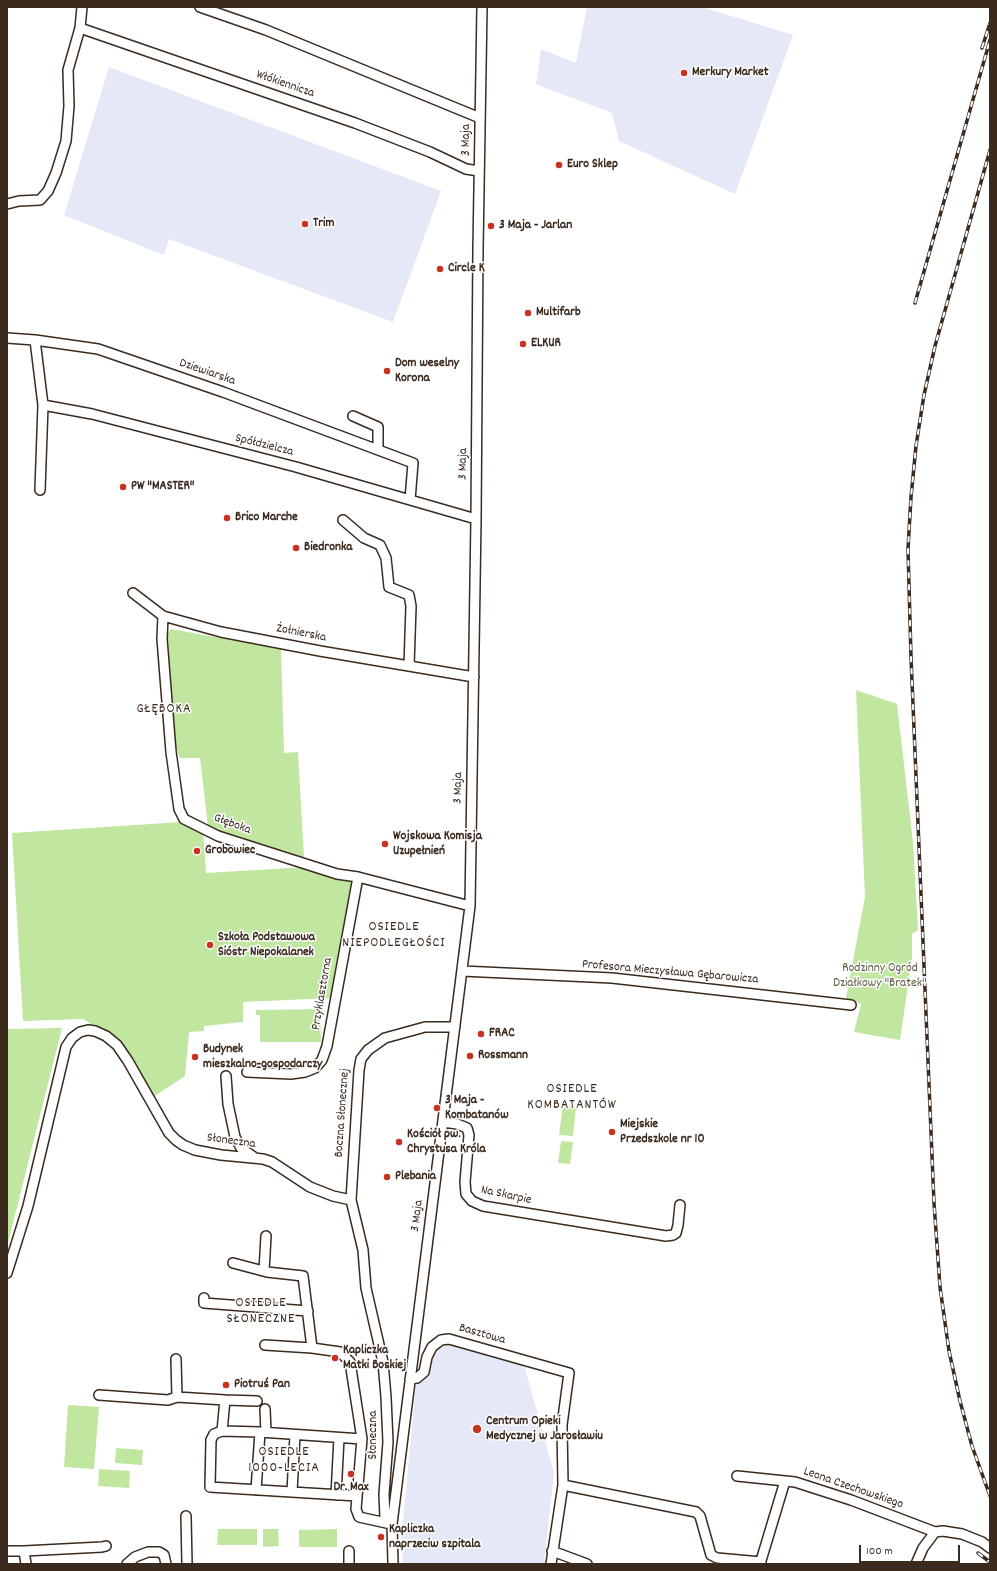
<!DOCTYPE html>
<html>
<head>
<meta charset="utf-8">
<style>
	body { margin:0 }
	#map { position:relative; width:997px; height:1571px; overflow:hidden; background:#fff; font-family:Dekko,sans-serif }
	canvas { display:block }
	.frame { position:absolute; inset:0; border:8px solid #3b2a1e; pointer-events:none }
	.scale { position:absolute; left:859px; top:1545px; width:101px; height:18px; box-sizing:border-box; border:2px solid #3b2a1e; border-top:0; padding-left:5px; font-size:12px; line-height:14px; white-space:nowrap; color:#3b2a1e; -webkit-text-stroke:3px #fff; paint-order:stroke }
</style>
</head>
<body>
<div id="map">
<canvas width="997" height="1571"></canvas>
<div class="frame"></div>
<div class="scale">100 m</div>
</div>
<script>
const c = document.querySelector('canvas').getContext('2d');
c.lineJoin = 'round';
function paint(path, color) { c.fillStyle = color; c.fill(path, 'evenodd'); }
const poly = rows => new Path2D(rows.map(r => 'M' + r).join(''));
function strokePath(path, color, width, dash) { c.strokeStyle = color; c.lineWidth = width; c.lineCap = dash ? 'butt' : 'round'; c.setLineDash(dash || []); c.stroke(path); }
function label(font, color, halo, rows, align = 'center') {
  c.font = font + ' Dekko,sans-serif'; c.lineWidth = 3; c.setLineDash([]); c.textBaseline = 'middle'; c.strokeStyle = halo; c.fillStyle = color; for (const [text, x, y, turn = 0] of rows) {
    c.save(); c.translate(x, y); c.rotate((+turn || 0) * Math.PI / 180); c.textAlign = isNaN(turn) ? turn : align; if (halo) c.strokeText(text, 0, 0); c.fillText(text, 0, 0); c.restore();
  }
}
const built = poly([
	[587,7,702,7,793,35,735,194,619,141,612,113,536,84,541,49,576,63],
	[109,67,441,191,393,322,169,239,164,255,64,215],
	[455,1343,524,1365,554,1473,544,1564,403,1564,401,1540,416,1386,441,1345]
]);
const green = poly([
	[171,629,281,649,284,753,298,752,304,857,258,847,208,827,200,758,180,758,177,751,175,747,166,634],
	[856,690,897,704,913,842,918,930,912,934,912,957,900,1040,854,1032,861,1004,846,998,865,897],
	[182,822,203,830,206,873,306,867,354,880,332,998,243,1002,243,1022,204,1026,204,1031,189,1032,185,1076,153,1097,113,1038,83,1019,23,1021,12,833],
	[323,1009,323,1014,320,1015,321,1042,260,1042,260,1015,256,1015,256,1010],
	[62,1028,7,1247,7,1029],
	[563,1105,576,1107,573,1136,559,1135],
	[561,1141,573,1142,570,1164,558,1163],
	[68,1405,99,1407,94,1469,64,1467],
	[116,1448,143,1450,142,1465,115,1463],
	[99,1469,130,1471,129,1488,98,1486],
	[218,1529,257,1529,257,1545,217,1545],
	[263,1529,278,1529,279,1546,263,1547],
	[337,1529,337,1547,299,1547,299,1530]
]);
const minor = poly([
	[200,7,266,30,480,118],
	[80,28,355,123,430,152,466,169,479,171],
	[7,204,19,201,40,200,48,191,56,173,66,141,69,106,68,70,80,28,82,7],
	[7,338,35,340,98,349,223,392,413,463,410,500],
	[35,340,43,405,40,490],
	[43,405,92,414,296,467,476,519],
	[353,416,378,427,378,450],
	[343,520,364,538,380,545,386,558,389,587,409,595,411,606,409,666],
	[133,593,163,616,221,632,320,651,474,677],
	[163,616,162,639,171,752,179,809,184,819,218,836,337,874,358,877,470,906],
	[462,971,612,978,851,1005],
	[247,1072,291,1074,305,1072,315,1068,322,1060,327,1046,358,877],
	[226,1076,228,1104,235,1137,241,1148,255,1158],
	[443,1122,457,1124,467,1128,469,1135,465,1182,466,1194,472,1201,483,1206,666,1236,673,1235,676,1233,678,1225,680,1205],
	[351,1200,359,1070,361,1059,368,1050,385,1038,425,1027,455,1027],
	[233,1263,267,1272,303,1276,312,1348,340,1352,350,1362,362,1439,356,1509,359,1517,391,1524],
	[264,1271,266,1236],
	[7,1273,28,1206,66,1047,72,1038,80,1032,88,1030,95,1031,106,1036,117,1045,128,1061,169,1133,176,1140,183,1145,195,1150,221,1155,263,1159,272,1162,310,1187,333,1196,351,1200,363,1250,366,1288,383,1362,386,1397,388,1442,384,1494,385,1518,392,1524],
	[204,1298,204,1303,308,1311],
	[265,1345,312,1348],
	[176,1359,177,1397],
	[410,1379,417,1378,424,1372,427,1357,432,1347,441,1340,449,1339,569,1373,562,1425,563,1485,551,1564],
	[99,1395,168,1400,177,1397,225,1400,222,1431],
	[225,1400,257,1401],
	[265,1409,266,1432],
	[737,1476,795,1482,851,1500,935,1532],
	[563,1485,696,1512,700,1516,711,1555,717,1558,761,1562],
	[256,1490,260,1432],
	[292,1492,295,1435],
	[336,1495,339,1438],
	[357,1496,210,1487,211,1440,214,1434,222,1431,260,1432,362,1439],
	[186,1516,187,1564],
	[935,1532,943,1531,962,1534,982,1542,990,1548],
	[7,1551,24,1551,26,1564],
	[24,1551,102,1547,106,1546],
	[349,1551,349,1564],
	[552,1551,587,1564],
	[127,1564,135,1557,148,1552,159,1552,164,1555,166,1564],
	[393,1564,392,1524,470,906,476,519,478,249,482,7],
	[760,1564,785,1481],
	[916,1564,923,1548,935,1532]
]);
const rail = poly([
	[982,48,990,23],
	[990,150,935,346,924,395,916,446,911,497,908,549,911,657,934,1203,940,1287,949,1351,960,1401,972,1446,990,1496],
	[915,303,990,40],
	[978,1553,990,1562]
]);
const markers = [
	[684,73,4,"#c8321e"],
	[559,165,4,"#c8321e"],
	[305,224,4,"#c8321e"],
	[491,226,4,"#c8321e"],
	[440,269,4,"#c8321e"],
	[528,313,4,"#c8321e"],
	[523,344,4,"#c8321e"],
	[387,371,4,"#c8321e"],
	[123,487,4,"#c8321e"],
	[227,518,4,"#c8321e"],
	[296,548,4,"#c8321e"],
	[385,844,4,"#c8321e"],
	[197,851,4,"#c8321e"],
	[210,945,4,"#c8321e"],
	[481,1034,4,"#c8321e"],
	[470,1056,4,"#c8321e"],
	[195,1057,4,"#c8321e"],
	[437,1108,4,"#c8321e"],
	[612,1132,4,"#c8321e"],
	[399,1142,4,"#c8321e"],
	[387,1177,4,"#c8321e"],
	[335,1358,4,"#c8321e"],
	[226,1385,4,"#c8321e"],
	[477,1429,5,"#c8321e"],
	[351,1474,4,"#c8321e"],
	[381,1537,4,"#c8321e"]
];
const poiNames = [
	["Merkury Market",692,73],
	["Euro Sklep",567,165],
	["Trim",313,224],
	["3 Maja - Jarlan",499,226],
	["Circle K",448,269],
	["Multifarb",536,313],
	["ELKUR",531,344],
	["Dom weselny",395,364],
	["Korona",395,379],
	["PW \"MASTER\"",131,487],
	["Brico Marche",235,518],
	["Biedronka",304,548],
	["Wojskowa Komisja",393,837],
	["Uzupełnień",393,852],
	["Grobowiec",205,851],
	["Szkoła Podstawowa",218,938],
	["Sióstr Niepokalanek",218,953],
	["FRAC",489,1034],
	["Budynek",203,1050],
	["mieszkalno-gospodarczy",203,1065],
	["Rossmann",478,1056],
	["3 Maja -",445,1101],
	["Kombatanów",445,1116],
	["Miejskie",620,1125],
	["Przedszkole nr 10",620,1140],
	["Kościół pw.",407,1135],
	["Chrystusa Króla",407,1150],
	["Plebania",395,1177],
	["Kapliczka",343,1351],
	["Matki Boskiej",343,1366],
	["Piotruś Pan",234,1385],
	["Centrum Opieki",486,1422],
	["Medycznej w Jarosławiu",486,1437],
	["Dr. Max",351,1488,"center"],
	["Kapliczka",389,1530],
	["naprzeciw szpitala",389,1545]
];
const streetNames = [
	["Włókiennicza",285,85,19],
	["3 Maja",467,140,-90],
	["Dziewiarska",207,373,19],
	["Spółdzielcza",264,446,14],
	["3 Maja",464,464,-89],
	["Żołnierska",301,634,11],
	["3 Maja",459,788,-89],
	["Głęboka",232,825,20],
	["Profesora Mieczysława Gębarowicza",670,973,5],
	["Przyklasztorna",323,994,-80],
	["Boczna Słonecznej",343,1113,-86],
	["Słoneczna",231,1142,8],
	["Na Skarpie",506,1196,12],
	["3 Maja",418,1216,-83],
	["Basztowa",482,1335,16],
	["Słoneczna",374,1435,-90],
	["Leona Czechowskiego",853,1489,19]
];
const parkNames = [
	["Rodzinny Ogród",880,969],
	["Działkowy \"Bratek\"",880,984]
];
const neighbourhoodNames = [
	["GŁĘBOKA",164,710],
	["OSIEDLE",394,928],
	["NIEPODLEGŁOŚCI",394,944],
	["OSIEDLE",572,1090],
	["KOMBATANTÓW",572,1106],
	["OSIEDLE",261,1304],
	["SŁONECZNE",261,1320],
	["OSIEDLE",284,1453],
	["1000-LECIA",284,1469]
];
paint(built, '#e5e8f7');
paint(green, '#c1e6a0');
strokePath(minor, '#3b2a1e', 12);
strokePath(minor, '#fff', 9);
strokePath(rail, '#3b2a1e', 3.5);
strokePath(rail, '#fff', 2, [6]);
for (const [x, y, r, color] of markers) { const dot = new Path2D(); dot.arc(x, y, r, 0, 2 * Math.PI); c.fillStyle = color; c.fill(dot); strokePath(dot, '#fff', 1.5); }
label('bold 13px', '#3b2a1e', '#fff', poiNames, 'left');
label('13px', '#3b2a1e', '#fff', streetNames);
label('13px', '#5c593e', '#fff', parkNames);
c.letterSpacing = '1px';
label('14px', '#3b2a1e', '#fff', neighbourhoodNames);
c.letterSpacing = '0px';
</script>
</body>
</html>
